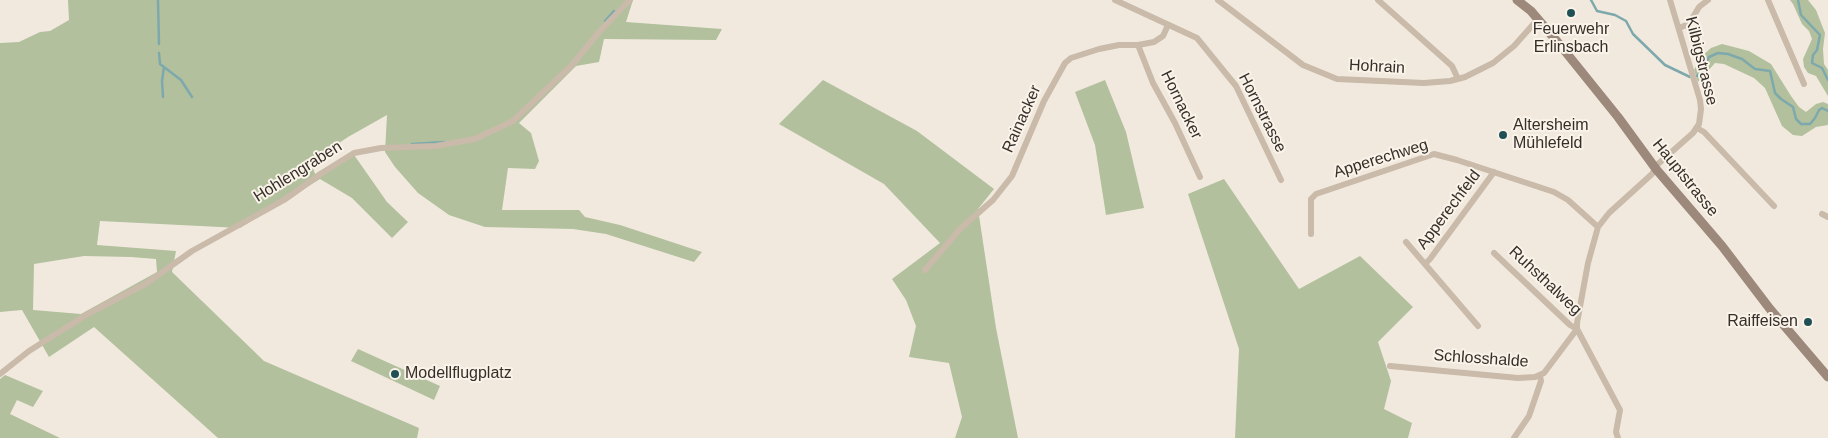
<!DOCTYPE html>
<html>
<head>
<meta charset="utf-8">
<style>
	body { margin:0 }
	canvas { display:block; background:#f1e9dd }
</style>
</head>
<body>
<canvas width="1828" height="438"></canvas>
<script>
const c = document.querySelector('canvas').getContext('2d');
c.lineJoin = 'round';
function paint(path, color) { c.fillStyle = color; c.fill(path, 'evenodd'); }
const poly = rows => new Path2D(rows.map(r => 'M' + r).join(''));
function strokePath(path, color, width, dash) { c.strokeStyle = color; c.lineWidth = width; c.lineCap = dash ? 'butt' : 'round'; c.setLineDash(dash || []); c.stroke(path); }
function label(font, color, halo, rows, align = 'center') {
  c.font = font + ' Helvetica,sans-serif'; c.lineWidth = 4; c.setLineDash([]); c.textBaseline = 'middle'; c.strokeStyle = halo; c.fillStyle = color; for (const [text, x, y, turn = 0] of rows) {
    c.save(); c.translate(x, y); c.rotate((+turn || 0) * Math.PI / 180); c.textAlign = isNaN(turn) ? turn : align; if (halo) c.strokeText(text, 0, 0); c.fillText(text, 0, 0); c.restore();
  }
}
const green = poly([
	[68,0,633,0,626,22,722,29,716,40,604,39,599,62,576,66,519,123,531,133,539,161,535,169,508,168,502,210,579,210,585,217,620,225,702,252,694,262,606,234,573,229,485,227,449,215,418,193,395,167,385,152,387,115,348,137,311,162,315,174,352,152,387,202,408,222,392,238,352,198,320,179,240,228,100,221,97,245,176,251,172,272,264,361,419,428,417,438,218,438,94,327,49,357,22,310,0,312,0,43,19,42,40,32,50,31,69,20],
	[84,256,131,257,156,259,157,272,81,314,33,310,34,264],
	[1790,0,1808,0,1816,10,1825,33,1823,49,1824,64,1828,70,1828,96,1816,76,1808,73,1804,67,1803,59,1812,39,1809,31,1802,24,1793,4],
	[1722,44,1749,51,1771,64,1791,96,1799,107,1806,112,1816,104,1823,102,1828,104,1828,125,1816,127,1802,136,1793,135,1782,126,1765,88,1754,78,1724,64,1715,63,1698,82,1694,70,1701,57,1711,48],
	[823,80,917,131,994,189,978,209,996,328,1018,438,955,438,962,417,949,363,909,357,916,326,906,300,892,279,940,243,884,184,779,124],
	[1105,80,1126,132,1144,208,1106,215,1095,145,1075,92],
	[1224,179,1299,289,1360,256,1413,307,1378,342,1391,381,1384,409,1412,423,1408,438,1235,438,1239,349,1188,194],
	[358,349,440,386,434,400,351,361],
	[5,375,43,391,33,407,17,400,10,414,60,438,0,438,0,379]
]);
const stream = poly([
	[158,0,159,44],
	[1591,0,1597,11,1615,15,1626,21,1633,34,1665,65,1690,77],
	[1798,0,1801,15,1820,35,1817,50,1813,55,1812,63,1822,68,1828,80],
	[605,21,614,11],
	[159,53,160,64,181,80,192,97],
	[1697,76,1702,71,1709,57,1718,53,1728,54,1742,59,1755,69,1770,71,1775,93,1781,99,1793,107,1796,119,1801,124,1810,124,1815,118,1819,110,1822,108,1828,111],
	[163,97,162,81,164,67],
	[412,144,444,142]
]);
const minor = poly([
	[1115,0,1197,38,1236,86,1281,180],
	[1218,0,1303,65,1337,79,1424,83,1450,81,1465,77,1493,63,1514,46,1538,19],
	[1378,0,1452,66,1458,79],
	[1768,0,1804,84],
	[1679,28,1689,24,1699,7,1708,0],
	[1138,45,1153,83,1175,123,1200,177],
	[1697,128,1704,132,1774,206],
	[1822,214,1828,217],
	[1311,234,1311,199,1316,194,1434,154,1457,160,1554,192,1568,200,1598,227],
	[1406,242,1478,326],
	[1425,264,1430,259,1494,172],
	[925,270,960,229,993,200,1012,176,1044,101,1065,63,1071,58,1099,49,1119,45,1138,45,1154,42,1163,36,1168,25],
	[1390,366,1518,378,1535,377,1544,373,1577,329,1570,325,1494,253],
	[0,374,29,351,86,315,147,283,192,251,284,200,322,173,354,153,381,148,436,146,475,139,513,121,573,64,599,32,630,0],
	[1514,438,1529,416,1541,381,1540,376],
	[1618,438,1616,432,1620,410,1577,329,1577,323,1588,263,1598,227,1609,213,1652,174,1658,164,1693,133,1699,124,1701,109,1700,100,1670,0]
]);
const secondary = poly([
	[1517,0,1531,11,1560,45,1618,117,1656,169,1722,246,1770,309,1828,377]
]);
const markers = [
	[1571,13,5,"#205056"],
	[1503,135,5,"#205056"],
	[1808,322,5,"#205056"],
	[395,374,5,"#205056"]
];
const poiNames = [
	["Feuerwehr",1571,30,"center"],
	["Erlinsbach",1571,48,"center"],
	["Altersheim",1513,126],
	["Mühlefeld",1513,144],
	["Raiffeisen",1798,322,"right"],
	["Modellflugplatz",405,374]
];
const streetNames = [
	["Kilbigstrasse",1701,61,76],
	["Hohrain",1377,67,3],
	["Hornacker",1181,105,64],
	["Hornstrasse",1262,113,63],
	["Rainacker",1022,119,-66],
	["Apperechweg",1381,159,-17],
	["Hohlengraben",298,172,-32],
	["Hauptstrasse",1685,178,51],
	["Apperechfeld",1449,210,-53],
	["Ruhsthalweg",1545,281,43],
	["Schlosshalde",1481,359,4]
];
paint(green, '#b2c09d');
strokePath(stream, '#7da9ad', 2.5);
strokePath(minor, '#c9baa9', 6);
strokePath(secondary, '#9d897b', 9);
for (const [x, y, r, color] of markers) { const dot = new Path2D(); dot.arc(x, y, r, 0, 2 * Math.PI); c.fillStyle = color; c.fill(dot); strokePath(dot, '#f9f3e9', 2); }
label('16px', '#362e29', '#f9f3e9', poiNames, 'left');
label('16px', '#362e29', '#f9f3e9', streetNames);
</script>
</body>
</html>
